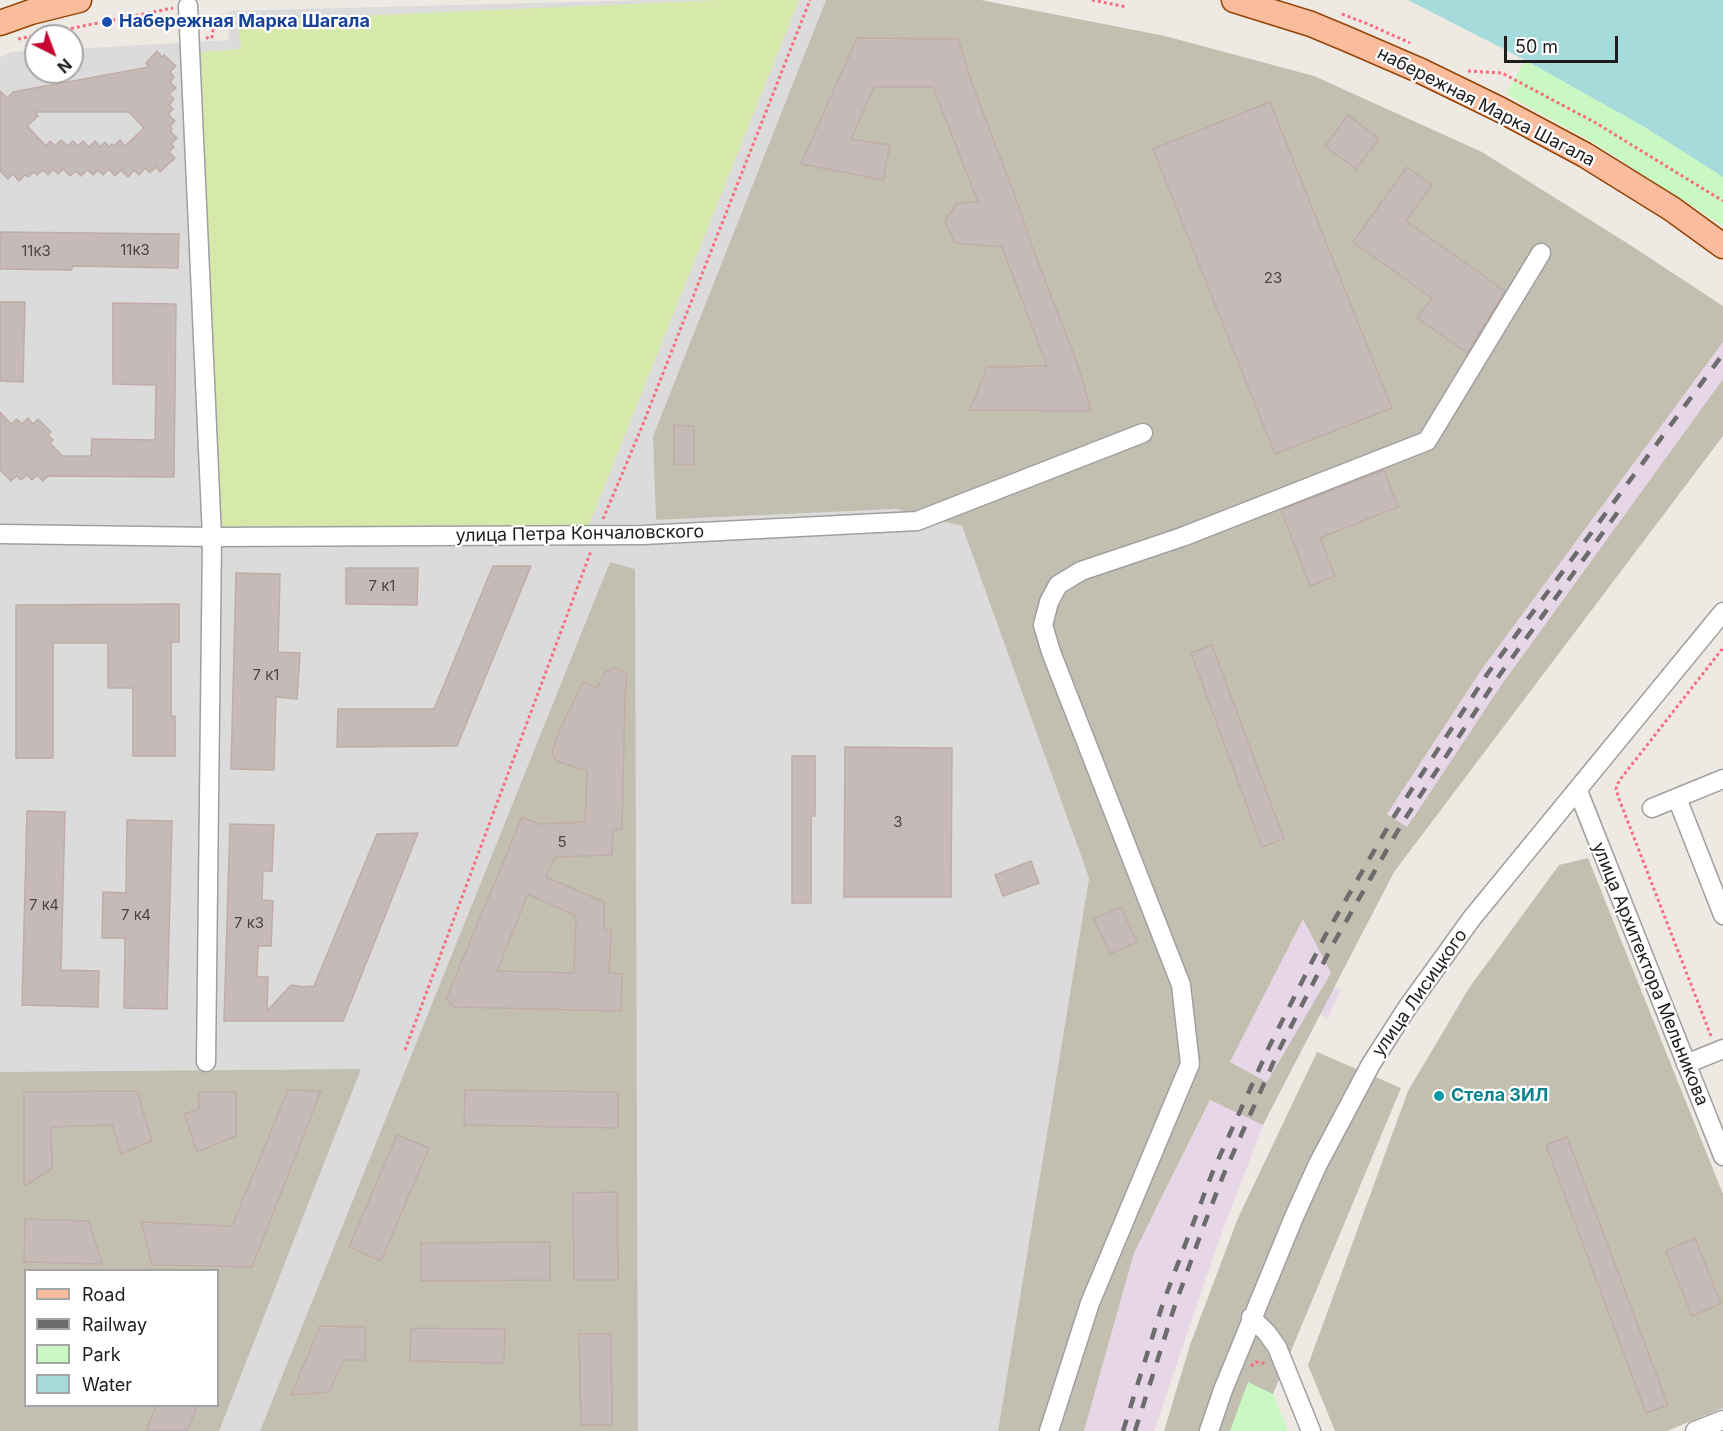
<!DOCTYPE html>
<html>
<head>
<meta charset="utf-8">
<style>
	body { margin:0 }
	#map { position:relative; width:1723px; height:1431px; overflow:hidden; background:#efe9e4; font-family:Inter,sans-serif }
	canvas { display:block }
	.legend { position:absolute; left:24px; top:1269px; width:195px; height:138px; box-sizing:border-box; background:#fff; border:2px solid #a5a5a5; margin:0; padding:8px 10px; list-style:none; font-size:18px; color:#1e1e1e }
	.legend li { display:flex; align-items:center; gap:12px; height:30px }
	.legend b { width:30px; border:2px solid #a5a5a5 }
	.north { position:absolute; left:24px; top:24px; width:60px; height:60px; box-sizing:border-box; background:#fff; border:2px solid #a5a5a5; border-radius:50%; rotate:138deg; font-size:16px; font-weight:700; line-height:24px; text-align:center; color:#1e1e1e }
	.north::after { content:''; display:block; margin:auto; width:21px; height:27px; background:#c70531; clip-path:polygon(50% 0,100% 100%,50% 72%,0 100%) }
	.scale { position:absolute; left:1504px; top:36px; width:114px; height:27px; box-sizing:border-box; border:3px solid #1e1e1e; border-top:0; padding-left:8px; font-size:18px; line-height:21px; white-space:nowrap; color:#1e1e1e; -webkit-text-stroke:4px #fff; paint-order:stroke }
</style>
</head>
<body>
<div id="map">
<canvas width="1723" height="1431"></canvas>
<ul class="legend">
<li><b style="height:8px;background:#f9bd9e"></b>Road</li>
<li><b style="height:8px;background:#6c6c6c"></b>Railway</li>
<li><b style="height:16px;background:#caf8c2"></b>Park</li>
<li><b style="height:16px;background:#a5dbdb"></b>Water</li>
</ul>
<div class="north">N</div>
<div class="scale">50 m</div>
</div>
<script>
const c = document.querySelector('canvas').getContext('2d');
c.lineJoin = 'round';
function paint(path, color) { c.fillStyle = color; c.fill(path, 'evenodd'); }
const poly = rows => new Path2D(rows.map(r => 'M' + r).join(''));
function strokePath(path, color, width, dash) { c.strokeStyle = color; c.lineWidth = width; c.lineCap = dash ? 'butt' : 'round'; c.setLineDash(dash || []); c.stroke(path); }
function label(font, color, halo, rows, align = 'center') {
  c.font = font + ' Inter,sans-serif'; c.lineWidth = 4.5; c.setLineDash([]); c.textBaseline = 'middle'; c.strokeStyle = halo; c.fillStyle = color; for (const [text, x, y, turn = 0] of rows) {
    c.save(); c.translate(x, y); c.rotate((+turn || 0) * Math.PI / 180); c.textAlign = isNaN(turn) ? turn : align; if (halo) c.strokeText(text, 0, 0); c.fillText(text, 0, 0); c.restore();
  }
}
const residential = poly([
	[647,0,826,0,653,436,657,520,896,509,962,525,1089,878,998,1431,0,1431,0,57,11,52,36,50,36,72,72,72,72,49,229,40,228,11],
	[26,1270,218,1270,218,1406,26,1406]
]);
const industrial = poly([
	[1723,342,1723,379,1502,684,1406,828,1401,825,1387,813,1482,669],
	[1303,918,1332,973,1268,1082,1230,1062],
	[1331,986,1341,990,1328,1018,1318,1013],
	[1211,1099,1263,1125,1219,1240,1154,1431,1084,1431,1134,1253]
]);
const construction = poly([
	[826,0,981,0,1165,36,1314,76,1482,152,1627,243,1723,306,1723,342,1482,669,1387,814,1407,827,1502,684,1723,379,1723,436,1394,872,1263,1125,1210,1100,1134,1253,1084,1431,998,1431,1089,878,962,526,896,509,656,520,653,436],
	[1303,919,1331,973,1267,1082,1230,1062],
	[610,562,635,569,638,1431,260,1431],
	[1588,858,1723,1194,1723,1408,1667,1431,1335,1431,1308,1365,1408,1091,1469,988,1559,865],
	[1317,1052,1401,1088,1273,1394,1264,1431,1164,1431,1190,1345,1238,1218],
	[361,1069,219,1431,0,1431,0,1072],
	[26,1270,218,1270,218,1406,26,1406]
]);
const grass = poly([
	[721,0,799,0,588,527,222,529,199,52,241,49,238,21]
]);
const park = poly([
	[1525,60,1643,126,1723,177,1723,226,1592,142,1506,94],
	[1248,1382,1273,1394,1288,1431,1230,1431]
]);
const water = poly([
	[1408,0,1723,0,1723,177,1643,126,1525,60]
]);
const building = poly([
	[857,38,958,39,973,86,1019,207,1033,249,1079,368,1091,411,970,410,987,367,1047,366,1002,247,955,243,945,221,957,203,978,202,933,87,874,87,851,139,890,145,883,180,801,164,857,38],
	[157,51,162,57,164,55,176,66,170,72,174,77,170,82,176,88,169,94,174,99,169,105,173,109,168,114,175,121,170,126,172,129,170,131,177,138,171,144,174,147,169,152,175,158,160,172,156,167,150,173,145,168,139,175,134,170,128,177,121,170,115,176,109,169,103,175,98,170,93,175,87,170,81,176,76,171,70,176,63,169,58,174,53,169,48,175,43,170,37,175,34,172,28,177,25,175,19,181,13,174,8,179,0,171,0,91,7,98,13,92,149,67,146,63,157,51],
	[35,112,129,112,144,128,125,146,120,140,114,146,112,144,109,147,105,142,100,147,95,141,89,147,83,141,78,146,73,141,68,146,61,140,55,146,50,141,46,146,27,126,38,116,35,112],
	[1270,102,1392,408,1275,454,1153,149,1270,102],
	[1348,115,1379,139,1356,169,1325,146,1348,115],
	[1407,167,1432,185,1406,221,1505,291,1467,353,1417,318,1432,298,1353,242,1407,167],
	[0,232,179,234,178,268,72,266,72,270,0,269,0,232],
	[0,302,25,302,23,382,0,381,0,302],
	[113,303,176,304,174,477,48,476,43,481,37,475,32,480,27,475,21,480,17,476,11,481,0,470,0,412,11,424,17,419,22,424,28,418,33,424,38,419,51,432,48,435,53,440,50,443,62,456,91,456,92,439,155,440,156,385,113,384,113,303],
	[674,425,694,426,694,465,674,464,674,425],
	[1384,470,1398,507,1320,538,1335,576,1310,586,1281,510,1384,470],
	[493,566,531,566,457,746,337,747,338,709,434,709,493,566],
	[346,568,418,568,417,605,346,604,346,568],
	[236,573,280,574,278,652,300,653,297,699,276,697,274,770,231,769,236,573],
	[179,604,179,642,171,642,171,716,175,716,175,756,133,756,133,688,108,688,108,643,53,643,53,758,16,758,16,605,179,604],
	[1212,645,1284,839,1262,847,1191,653,1212,645],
	[616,667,627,675,625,697,622,829,613,829,612,855,555,857,546,877,604,902,604,930,611,930,609,973,622,974,621,1011,454,1007,446,999,522,817,539,824,585,822,587,771,557,761,552,754,556,738,583,682,597,688,605,672,616,667],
	[528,894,576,916,574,973,497,971,528,894],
	[845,747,952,748,951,897,844,897,845,747],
	[792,756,815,756,815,816,811,816,811,903,792,903,792,756],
	[27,811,65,812,61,970,99,971,98,1007,22,1005,27,811],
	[127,820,172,821,167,1009,124,1008,125,938,102,938,103,892,126,893,127,820],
	[230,824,274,825,272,871,263,871,262,900,273,901,271,946,258,946,257,977,268,977,267,1011,291,985,303,987,314,986,377,834,418,833,343,1021,224,1021,230,824],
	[1031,861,1039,883,1003,896,995,875,1031,861],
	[1121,907,1137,942,1110,954,1094,919,1121,907],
	[288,1090,321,1091,252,1267,152,1265,141,1222,232,1226,288,1090],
	[465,1090,618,1092,618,1128,464,1125,465,1090],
	[137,1091,152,1141,121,1154,112,1125,51,1127,52,1169,24,1186,24,1092,137,1091],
	[199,1092,236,1092,236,1136,197,1152,184,1114,199,1109,199,1092],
	[397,1135,429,1148,381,1261,349,1247,397,1135],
	[1567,1137,1668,1405,1646,1413,1546,1145,1567,1137],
	[617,1192,618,1280,574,1280,573,1193,617,1192],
	[25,1219,89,1221,102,1264,24,1262,25,1219],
	[1695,1238,1721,1304,1692,1316,1666,1251,1695,1238],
	[550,1242,550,1280,421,1281,421,1243,550,1242],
	[320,1326,365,1327,365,1360,344,1360,329,1392,291,1395,320,1326],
	[411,1328,505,1329,504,1363,410,1361,411,1328],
	[579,1334,611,1334,612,1425,581,1425,579,1334],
	[156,1406,197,1406,187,1431,146,1431,156,1406]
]);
const path = poly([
	[1092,0,1127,7],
	[1342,14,1368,24,1410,43],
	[206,37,209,39,212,37,214,24],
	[18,39,173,8],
	[1468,71,1502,73,1596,123,1723,201],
	[603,519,641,429,810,0],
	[1711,1036,1619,799,1616,789,1619,781,1723,648],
	[405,1050,591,551],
	[1251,1366,1256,1362,1263,1363,1266,1366]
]);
const minor = poly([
	[188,6,212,537,206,1062],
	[0,534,212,537,643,535,917,521,1143,433],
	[1578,791,1723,1156],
	[1677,798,1723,915],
	[1652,808,1723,779],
	[1686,1064,1723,1049],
	[1251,1317,1267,1333,1277,1347,1311,1431],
	[1049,1431,1090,1303,1190,1064,1181,985,1051,652,1043,625,1049,602,1058,585,1081,571,1182,537,1427,441,1541,253],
	[1209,1431,1223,1390,1294,1217,1318,1164,1371,1064,1407,1008,1472,918,1723,612],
	[1695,1431,1723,1420]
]);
const major = poly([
	[1234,0,1311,24,1347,39,1421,71,1499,109,1585,155,1672,209,1723,246],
	[0,23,31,12,79,0]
]);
const rail = poly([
	[1123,1431,1163,1303,1213,1171,1269,1047,1325,936,1393,818,1488,673,1723,354],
	[1135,1431,1174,1308,1204,1225,1223,1176,1278,1052,1332,946,1401,825,1496,680,1620,509]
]);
const markers = [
	[107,22,6,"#1a4fb4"],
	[1439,1096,6,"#0f9aa8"]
];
const numberNames = [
	["11к3",135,250],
	["11к3",36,251],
	["23",1273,278],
	["7 к1",382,586],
	["7 к1",266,675],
	["3",898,822],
	["5",562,842],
	["7 к4",44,905],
	["7 к4",136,915],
	["7 к3",249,923]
];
const transitNames = [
	["Набережная Марка Шагала",119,22]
];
const streetNames = [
	["набережная Марка Шагала",1486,107,27],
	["улица Петра Кончаловского",580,534,-1],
	["улица Архитектора Мельникова",1650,974,68],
	["улица Лисицкого",1420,993,-55]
];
const cultureNames = [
	["Стела ЗИЛ",1451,1096]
];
paint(residential, '#dcdbdb');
paint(industrial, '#e7d6e8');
paint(construction, '#c3bfb0');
paint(grass, '#d7e8ab');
paint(park, '#caf8c2');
paint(water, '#a5dbdb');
paint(building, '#c6bab8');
strokePath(building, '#c0aca7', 1.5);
strokePath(minor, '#9f9f9f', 21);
strokePath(major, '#944304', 27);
strokePath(path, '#f66e7f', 3, [3, 3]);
strokePath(minor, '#fff', 18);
strokePath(major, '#f9bd9e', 24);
strokePath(rail, '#6c6c6c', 4.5, [12, 12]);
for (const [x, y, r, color] of markers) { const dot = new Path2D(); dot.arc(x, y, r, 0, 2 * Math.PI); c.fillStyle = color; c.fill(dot); strokePath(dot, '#fff', 2); }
label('15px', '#484544', null, numberNames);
label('bold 18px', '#164399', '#fff', transitNames, 'left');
label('18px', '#1e1e1e', '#fff', streetNames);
label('bold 18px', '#0d838f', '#fff', cultureNames, 'left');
</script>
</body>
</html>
